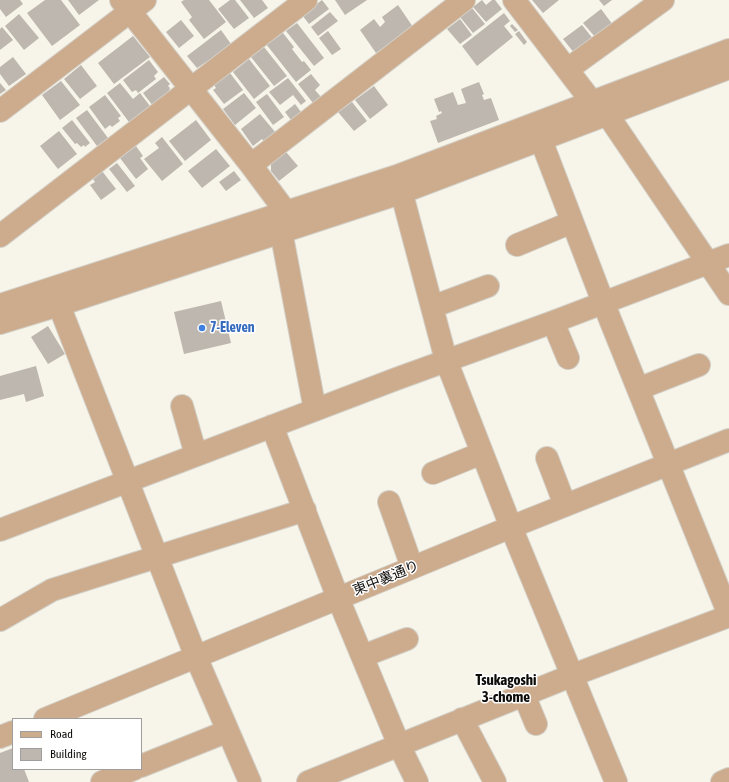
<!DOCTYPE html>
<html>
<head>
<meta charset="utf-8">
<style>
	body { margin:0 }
	#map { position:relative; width:729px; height:782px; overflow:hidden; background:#f7f4ea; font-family:"Asap Condensed",sans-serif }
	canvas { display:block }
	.legend { position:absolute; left:12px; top:718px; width:130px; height:52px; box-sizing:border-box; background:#fff; border:1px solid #9f9e9d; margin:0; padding:5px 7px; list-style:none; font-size:12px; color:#0e0d0a }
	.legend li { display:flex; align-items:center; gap:8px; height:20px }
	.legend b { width:20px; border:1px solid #9f9e9d }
</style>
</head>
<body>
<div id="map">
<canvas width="729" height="782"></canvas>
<ul class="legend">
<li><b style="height:5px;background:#cdab8d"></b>Road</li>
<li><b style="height:11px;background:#bdb7af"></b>Building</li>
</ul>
</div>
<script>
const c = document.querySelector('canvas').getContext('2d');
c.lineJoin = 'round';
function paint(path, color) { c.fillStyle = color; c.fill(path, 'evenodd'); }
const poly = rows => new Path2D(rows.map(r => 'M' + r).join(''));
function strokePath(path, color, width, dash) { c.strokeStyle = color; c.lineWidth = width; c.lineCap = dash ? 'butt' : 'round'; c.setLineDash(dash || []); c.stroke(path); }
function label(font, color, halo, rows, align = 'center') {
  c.font = font + ' "Asap Condensed","Noto Sans JP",sans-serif'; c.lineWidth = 3; c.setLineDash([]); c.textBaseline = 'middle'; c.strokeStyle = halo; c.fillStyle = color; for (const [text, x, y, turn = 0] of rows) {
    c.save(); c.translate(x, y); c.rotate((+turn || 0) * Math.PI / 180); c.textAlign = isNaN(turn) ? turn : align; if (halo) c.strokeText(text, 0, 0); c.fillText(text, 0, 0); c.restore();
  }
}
const building = poly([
	[0,0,20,0,23,4,6,17,0,9],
	[45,0,61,0,80,25,52,46,27,13],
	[68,0,99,0,79,15],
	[184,0,209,0,226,22,204,39,189,20,192,17,181,2],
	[230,0,235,0,249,18,234,29,218,9],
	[240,0,262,0,268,8,254,18],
	[322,0,329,9,309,24,302,15],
	[335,0,367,0,345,15],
	[482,0,486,5,492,0,495,0,502,9,486,22,473,7],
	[532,0,559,0,543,13],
	[599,0,612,0,604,6],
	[398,5,413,27,376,53,360,30,374,19,380,27,385,22,382,17],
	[472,8,485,24,473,33,460,17],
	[601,9,613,25,596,38,583,23],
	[330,12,338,21,318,36,311,27],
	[504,13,510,21,504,26,513,37,477,66,462,46],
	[19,14,39,38,24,50,5,26],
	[460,19,472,35,460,44,447,29],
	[181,20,194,36,179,48,166,32],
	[297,23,324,58,314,66,286,31],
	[512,24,518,30,515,32,510,26],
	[582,25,594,40,575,54,563,39],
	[2,27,13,40,0,50,0,29],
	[221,30,231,44,208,64,206,62,197,68,187,56],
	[328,31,341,49,332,55,319,38],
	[519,31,527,42,524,45,515,34],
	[283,33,294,47,292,49,302,62,304,61,311,70,296,82,266,44],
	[133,36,150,57,114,84,98,63],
	[264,47,287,76,274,86,251,57],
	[13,57,26,74,9,86,0,74,0,67],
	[249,59,270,86,254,99,233,72],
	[149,60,158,72,154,76,156,79,138,93,136,90,132,92,123,80],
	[81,65,97,86,80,99,64,79],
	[230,73,243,90,224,104,213,90,216,88,214,85],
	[311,74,320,85,315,90,321,97,313,103,298,84],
	[164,77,170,84,168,86,170,88,168,94,153,106,143,93],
	[288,78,306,101,301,105,293,95,280,105,269,92],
	[61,81,80,105,60,120,42,95],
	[479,82,484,94,482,95,484,100,491,98,499,120,438,143,430,121,437,119,436,116,442,113,441,111,439,112,434,99,453,92,458,105,466,103,461,89],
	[0,83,6,90,0,94],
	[120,83,133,99,140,93,150,106,129,122,107,93],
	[374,86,388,105,370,119,355,100],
	[244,93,256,108,235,125,223,109],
	[267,94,284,117,273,125,256,102],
	[105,95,121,116,118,118,120,121,112,127,110,125,105,129,89,107],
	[352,102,367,121,354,131,338,112],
	[295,104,301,112,291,120,285,112],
	[87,110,108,138,97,146,76,118],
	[260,114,276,133,264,142,262,139,253,146,241,129],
	[72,120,90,143,85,147,84,145,81,147,77,143,75,144,62,128],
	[196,120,211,140,185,161,169,141],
	[59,131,77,154,58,169,40,146],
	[162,137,183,164,162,181,144,159,159,148,155,143],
	[136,146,143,156,140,158,148,169,136,179,120,158],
	[216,149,230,166,202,188,188,171],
	[286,152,298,166,279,181,271,171,271,163],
	[117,163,135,186,127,192,109,169],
	[102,171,116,189,101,200,90,185,95,182,93,179],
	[234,171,241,180,226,191,219,182],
	[221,301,231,343,184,354,174,312],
	[48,326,65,354,48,364,31,337],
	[36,366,44,396,26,402,24,394,0,400,0,376],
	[13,748,13,769,24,769,29,782,0,782,0,753]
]);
const minor = poly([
	[121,0,251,165,286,212,281,231,315,410],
	[514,0,592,102,607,114,729,294],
	[568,69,663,0],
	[0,111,145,0],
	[541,140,603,302,729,615],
	[251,165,464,0],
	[398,179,446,360,511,527,616,782],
	[0,236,306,0],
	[517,245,572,222],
	[0,305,397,176,729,50],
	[59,305,196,657,250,782],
	[432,307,488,286],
	[553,322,568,358],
	[0,323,59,305,403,192,729,68],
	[638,389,699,365],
	[182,406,196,455],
	[272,426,338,598,399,745,417,782],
	[547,458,565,505],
	[433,473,482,453],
	[389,502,412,567],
	[0,530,396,379,553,322,729,255],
	[0,620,52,590,305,510],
	[363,656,407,639],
	[524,695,536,724],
	[45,719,511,527,729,440],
	[462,719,495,782],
	[0,737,13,732],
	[141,766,228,731],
	[102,782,134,769],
	[308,782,573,675,729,616],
	[722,782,729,779]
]);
const markers = [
	[202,328,4,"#3f7fe0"]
];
const shopNames = [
	["7-Eleven",210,328]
];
const streetNames = [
	["東中裏通り",386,578,-22]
];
const neighbourhoodNames = [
	["Tsukagoshi",506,680],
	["3-chome",506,697]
];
paint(building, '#bdb7af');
strokePath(minor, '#d2cfc6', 24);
strokePath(minor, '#cdab8d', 22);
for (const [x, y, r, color] of markers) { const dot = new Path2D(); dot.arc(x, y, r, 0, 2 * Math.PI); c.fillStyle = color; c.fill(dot); strokePath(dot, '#fff', 1.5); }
label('bold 14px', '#366cbe', '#fff', shopNames, 'left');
label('14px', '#0e0d0a', '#fff', streetNames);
label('bold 15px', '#0e0d0a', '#fff', neighbourhoodNames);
</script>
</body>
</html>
